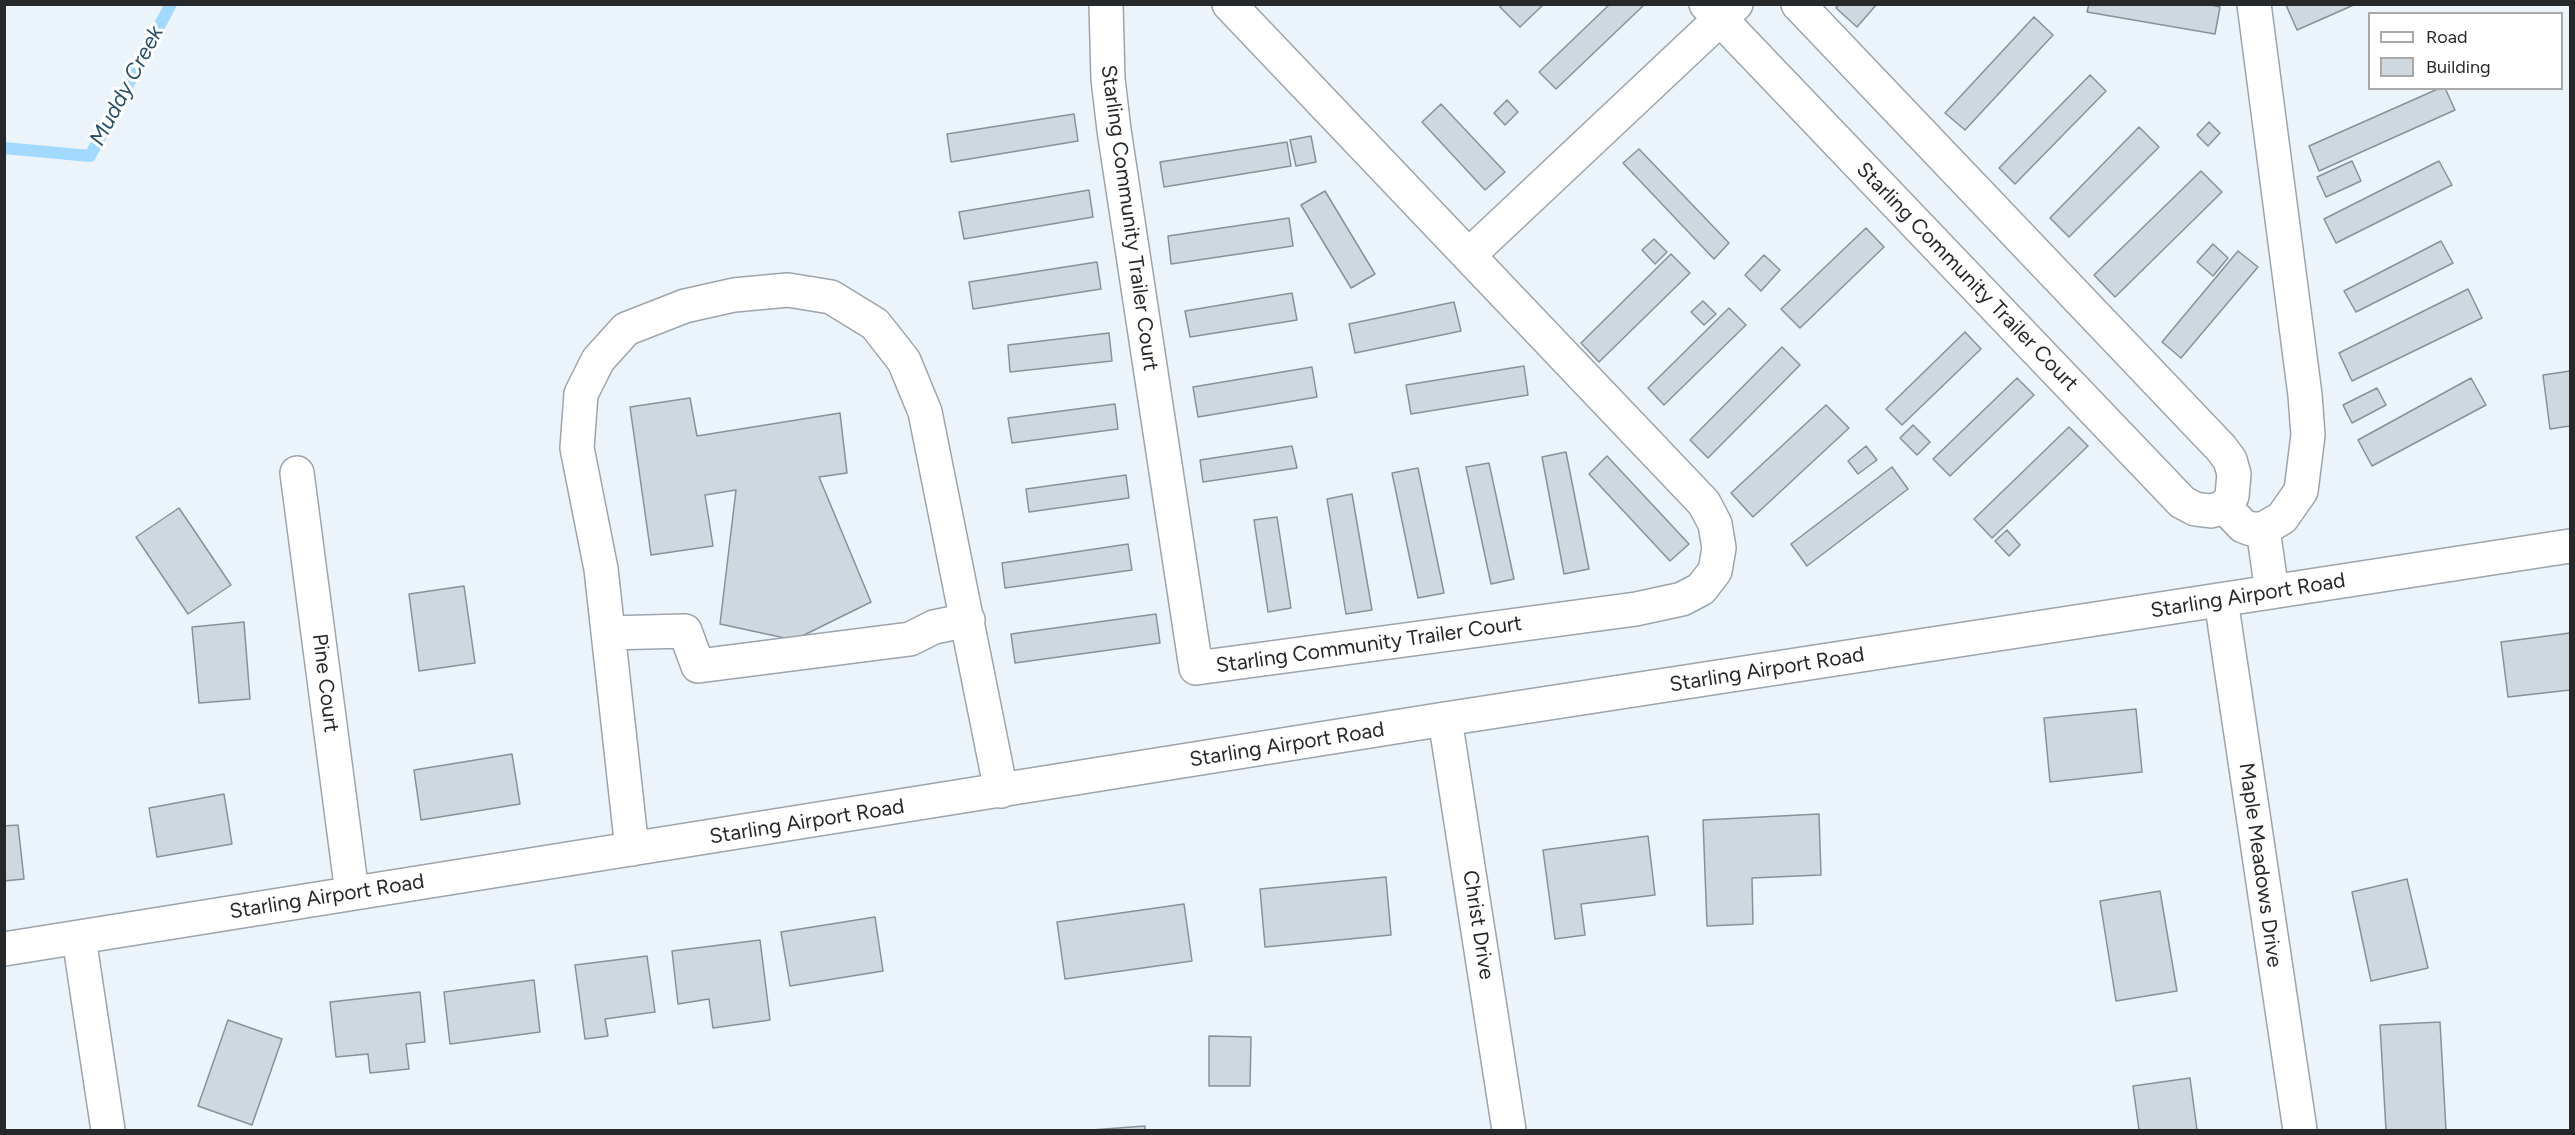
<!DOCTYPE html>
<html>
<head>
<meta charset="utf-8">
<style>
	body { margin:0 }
	#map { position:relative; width:2575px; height:1135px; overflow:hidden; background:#ebf3fb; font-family:Figtree,sans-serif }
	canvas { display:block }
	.frame { position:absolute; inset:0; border:6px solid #26292c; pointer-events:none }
	.legend { position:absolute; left:2368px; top:12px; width:195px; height:78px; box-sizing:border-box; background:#fff; border:2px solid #a8a9ab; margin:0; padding:8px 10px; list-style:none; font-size:18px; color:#26292c }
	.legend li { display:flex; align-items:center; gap:12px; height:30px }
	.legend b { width:30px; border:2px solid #a8a9ab }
</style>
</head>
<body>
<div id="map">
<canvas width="2575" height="1135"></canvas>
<div class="frame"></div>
<ul class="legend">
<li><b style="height:8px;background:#fff"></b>Road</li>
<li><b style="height:16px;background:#cfd7df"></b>Building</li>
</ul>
</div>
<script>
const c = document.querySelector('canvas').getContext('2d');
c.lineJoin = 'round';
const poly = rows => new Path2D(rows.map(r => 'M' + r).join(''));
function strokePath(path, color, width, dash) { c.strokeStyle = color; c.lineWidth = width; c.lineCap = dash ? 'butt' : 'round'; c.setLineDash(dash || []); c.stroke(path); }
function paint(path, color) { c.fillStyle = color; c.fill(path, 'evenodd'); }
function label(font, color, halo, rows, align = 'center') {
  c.font = font + ' Figtree,sans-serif'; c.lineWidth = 6; c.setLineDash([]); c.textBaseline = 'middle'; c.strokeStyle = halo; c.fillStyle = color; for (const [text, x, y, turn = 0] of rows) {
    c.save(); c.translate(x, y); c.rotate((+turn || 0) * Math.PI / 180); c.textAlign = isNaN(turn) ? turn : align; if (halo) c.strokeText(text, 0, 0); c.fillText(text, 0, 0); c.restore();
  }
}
const stream = poly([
	[4,148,90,156,171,4]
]);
const building = poly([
	[1503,4,1544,4,1520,27,1500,7,1503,4],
	[1610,4,1645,4,1556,89,1539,72,1610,4],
	[1839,4,1877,4,1857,27,1836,8,1839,4],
	[2089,4,2207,4,2220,7,2215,34,2087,12,2089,4],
	[2289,4,2356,4,2297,30,2286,5,2289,4],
	[2034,17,2053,35,1965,130,1945,113,2034,17],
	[2090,75,2106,91,2015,184,1999,168,2090,75],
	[2440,88,2445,88,2455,110,2319,171,2309,146,2440,88],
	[1507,100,1518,112,1505,125,1494,113,1507,100],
	[1441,104,1505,172,1485,190,1422,122,1441,104],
	[1074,114,1078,141,951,162,947,134,1074,114],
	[2209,122,2220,133,2208,146,2197,135,2209,122],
	[2139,127,2159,147,2069,237,2050,218,2139,127],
	[1311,136,1316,162,1296,166,1290,140,1311,136],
	[1287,142,1291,166,1164,187,1160,162,1287,142],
	[1639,149,1729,243,1714,259,1623,163,1639,149],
	[2352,161,2361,181,2326,197,2317,177,2352,161],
	[2439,161,2452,185,2336,243,2324,219,2439,161],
	[2201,171,2222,192,2115,297,2094,275,2201,171],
	[1089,190,1093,217,964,239,959,212,1089,190],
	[1325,191,1375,274,1351,288,1301,205,1325,191],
	[1289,218,1293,246,1171,264,1168,236,1289,218],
	[1866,228,1884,247,1800,328,1781,309,1866,228],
	[1654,239,1667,252,1655,264,1642,250,1654,239],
	[2441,241,2453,263,2356,312,2344,291,2441,241],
	[2213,244,2228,258,2213,276,2197,262,2213,244],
	[2238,251,2258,267,2181,358,2162,342,2238,251],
	[1671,254,1690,273,1599,362,1581,343,1671,254],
	[1764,255,1780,270,1761,291,1745,275,1764,255],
	[1097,262,1101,289,973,309,969,282,1097,262],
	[2468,289,2482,318,2352,381,2339,353,2468,289],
	[1292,293,1297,320,1190,337,1185,311,1292,293],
	[1703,301,1716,314,1704,325,1691,312,1703,301],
	[1454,302,1461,331,1355,353,1349,324,1454,302],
	[1729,308,1746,325,1664,405,1648,388,1729,308],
	[1965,332,1981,349,1902,425,1886,409,1965,332],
	[1109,333,1112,361,1010,372,1008,345,1109,333],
	[1782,347,1800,365,1708,458,1690,440,1782,347],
	[1524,366,1528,395,1411,414,1406,385,1524,366],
	[1312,367,1317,397,1198,417,1193,387,1312,367],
	[2570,371,2570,426,2550,429,2543,375,2570,371],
	[2017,378,2034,395,1950,476,1933,459,2017,378],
	[2471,378,2486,405,2372,466,2358,440,2471,378],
	[2377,388,2386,405,2352,423,2343,405,2377,388],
	[690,398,697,436,840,413,847,473,819,477,871,602,794,640,720,624,736,490,705,495,713,546,651,555,630,407,690,398],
	[1115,404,1118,429,1012,443,1008,418,1115,404],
	[1826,405,1849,428,1753,517,1731,493,1826,405],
	[1913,425,1930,442,1917,455,1900,438,1913,425],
	[2069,427,2088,446,1992,538,1974,519,2069,427],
	[1292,446,1297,468,1203,482,1200,460,1292,446],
	[1866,446,1877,460,1858,474,1848,461,1866,446],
	[1566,452,1589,569,1564,574,1542,457,1566,452],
	[1607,456,1689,544,1670,561,1589,474,1607,456],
	[1489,463,1514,579,1491,584,1466,467,1489,463],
	[1892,467,1908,489,1807,566,1791,544,1892,467],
	[1418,468,1444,593,1418,598,1392,473,1418,468],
	[1126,475,1129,498,1029,512,1026,489,1126,475],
	[1352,494,1372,610,1346,614,1327,499,1352,494],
	[179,508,231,585,188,614,136,537,179,508],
	[1277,517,1291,608,1268,612,1254,520,1277,517],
	[2007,530,2020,545,2009,556,1995,541,2007,530],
	[1128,544,1132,570,1005,588,1002,563,1128,544],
	[464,586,475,663,419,671,409,594,464,586],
	[1156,614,1160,643,1015,663,1011,634,1156,614],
	[244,622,250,699,199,703,192,627,244,622],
	[2570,633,2570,690,2508,697,2501,642,2570,633],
	[2136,709,2142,772,2050,782,2044,718,2136,709],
	[512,754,520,804,421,820,414,770,512,754],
	[224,794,232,844,157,857,149,808,224,794],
	[1819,814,1821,875,1752,878,1753,924,1707,926,1703,820,1819,814],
	[18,825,24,879,4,881,4,826,18,825],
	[1648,836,1655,895,1581,904,1585,935,1555,939,1543,850,1648,836],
	[1386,877,1391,935,1265,947,1260,889,1386,877],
	[2407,879,2428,968,2371,981,2352,892,2407,879],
	[2160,891,2177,991,2116,1001,2100,901,2160,891],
	[1184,904,1192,961,1065,979,1057,922,1184,904],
	[875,917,883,971,790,986,781,932,875,917],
	[760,940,770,1020,713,1028,709,999,678,1004,672,951,760,940],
	[647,956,655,1012,605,1019,608,1036,585,1039,575,965,647,956],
	[534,980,540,1032,450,1044,444,992,534,980],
	[420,992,425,1042,406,1044,409,1069,370,1073,368,1054,336,1057,330,1002,420,992],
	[228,1020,282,1039,252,1125,198,1106,228,1020],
	[2440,1022,2446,1130,2386,1130,2380,1025,2440,1022],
	[1209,1036,1251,1037,1250,1086,1209,1086,1209,1036],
	[2190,1078,2197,1130,2139,1130,2133,1086,2190,1078],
	[1145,1126,1145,1130,1092,1130,1145,1126]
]);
const minor = poly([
	[1106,4,1108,79,1114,130,1196,668,1636,609,1682,599,1701,589,1715,571,1719,548,1715,524,1704,503,1229,4],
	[1706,4,2182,502,2195,509,2211,511,2225,507,2232,496,2234,474,2230,460,2221,448,1798,4],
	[1469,255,1736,4],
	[297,473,352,893],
	[2225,507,2243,526,2251,529,2263,529,2282,518,2301,491,2308,435,2305,395,2254,4],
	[2263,529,2272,592],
	[2221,600,2300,1130],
	[608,633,685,631,698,666,910,639,934,627,968,620],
	[1445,719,1509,1130],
	[632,849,601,569,577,448,581,394,598,360,626,329,685,306,734,295,788,290,831,297,875,324,904,361,925,412,1001,791],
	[79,938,108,1130],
	[4,949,1445,719,2570,546]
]);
const streetNames = [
	["Starling Community Trailer Court",1129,218,82],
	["Starling Community Trailer Court",1967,277,46],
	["Starling Airport Road",2248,596,-9],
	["Starling Community Trailer Court",1369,645,-8],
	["Starling Airport Road",1767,670,-9],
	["Pine Court",325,683,83],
	["Starling Airport Road",1287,745,-9],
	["Starling Airport Road",807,822,-9],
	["Maple Meadows Drive",2260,865,82],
	["Starling Airport Road",327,897,-9],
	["Christ Drive",1478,925,81]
];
const waterNames = [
	["Muddy Creek",127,86,-62]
];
strokePath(stream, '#a2d9fe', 12);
paint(building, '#cfd7df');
strokePath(building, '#899198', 1.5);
strokePath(minor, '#9da4ac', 36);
strokePath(minor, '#fff', 33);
label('21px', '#26292c', '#fff', streetNames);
label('italic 22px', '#28526b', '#fff', waterNames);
</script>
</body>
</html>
